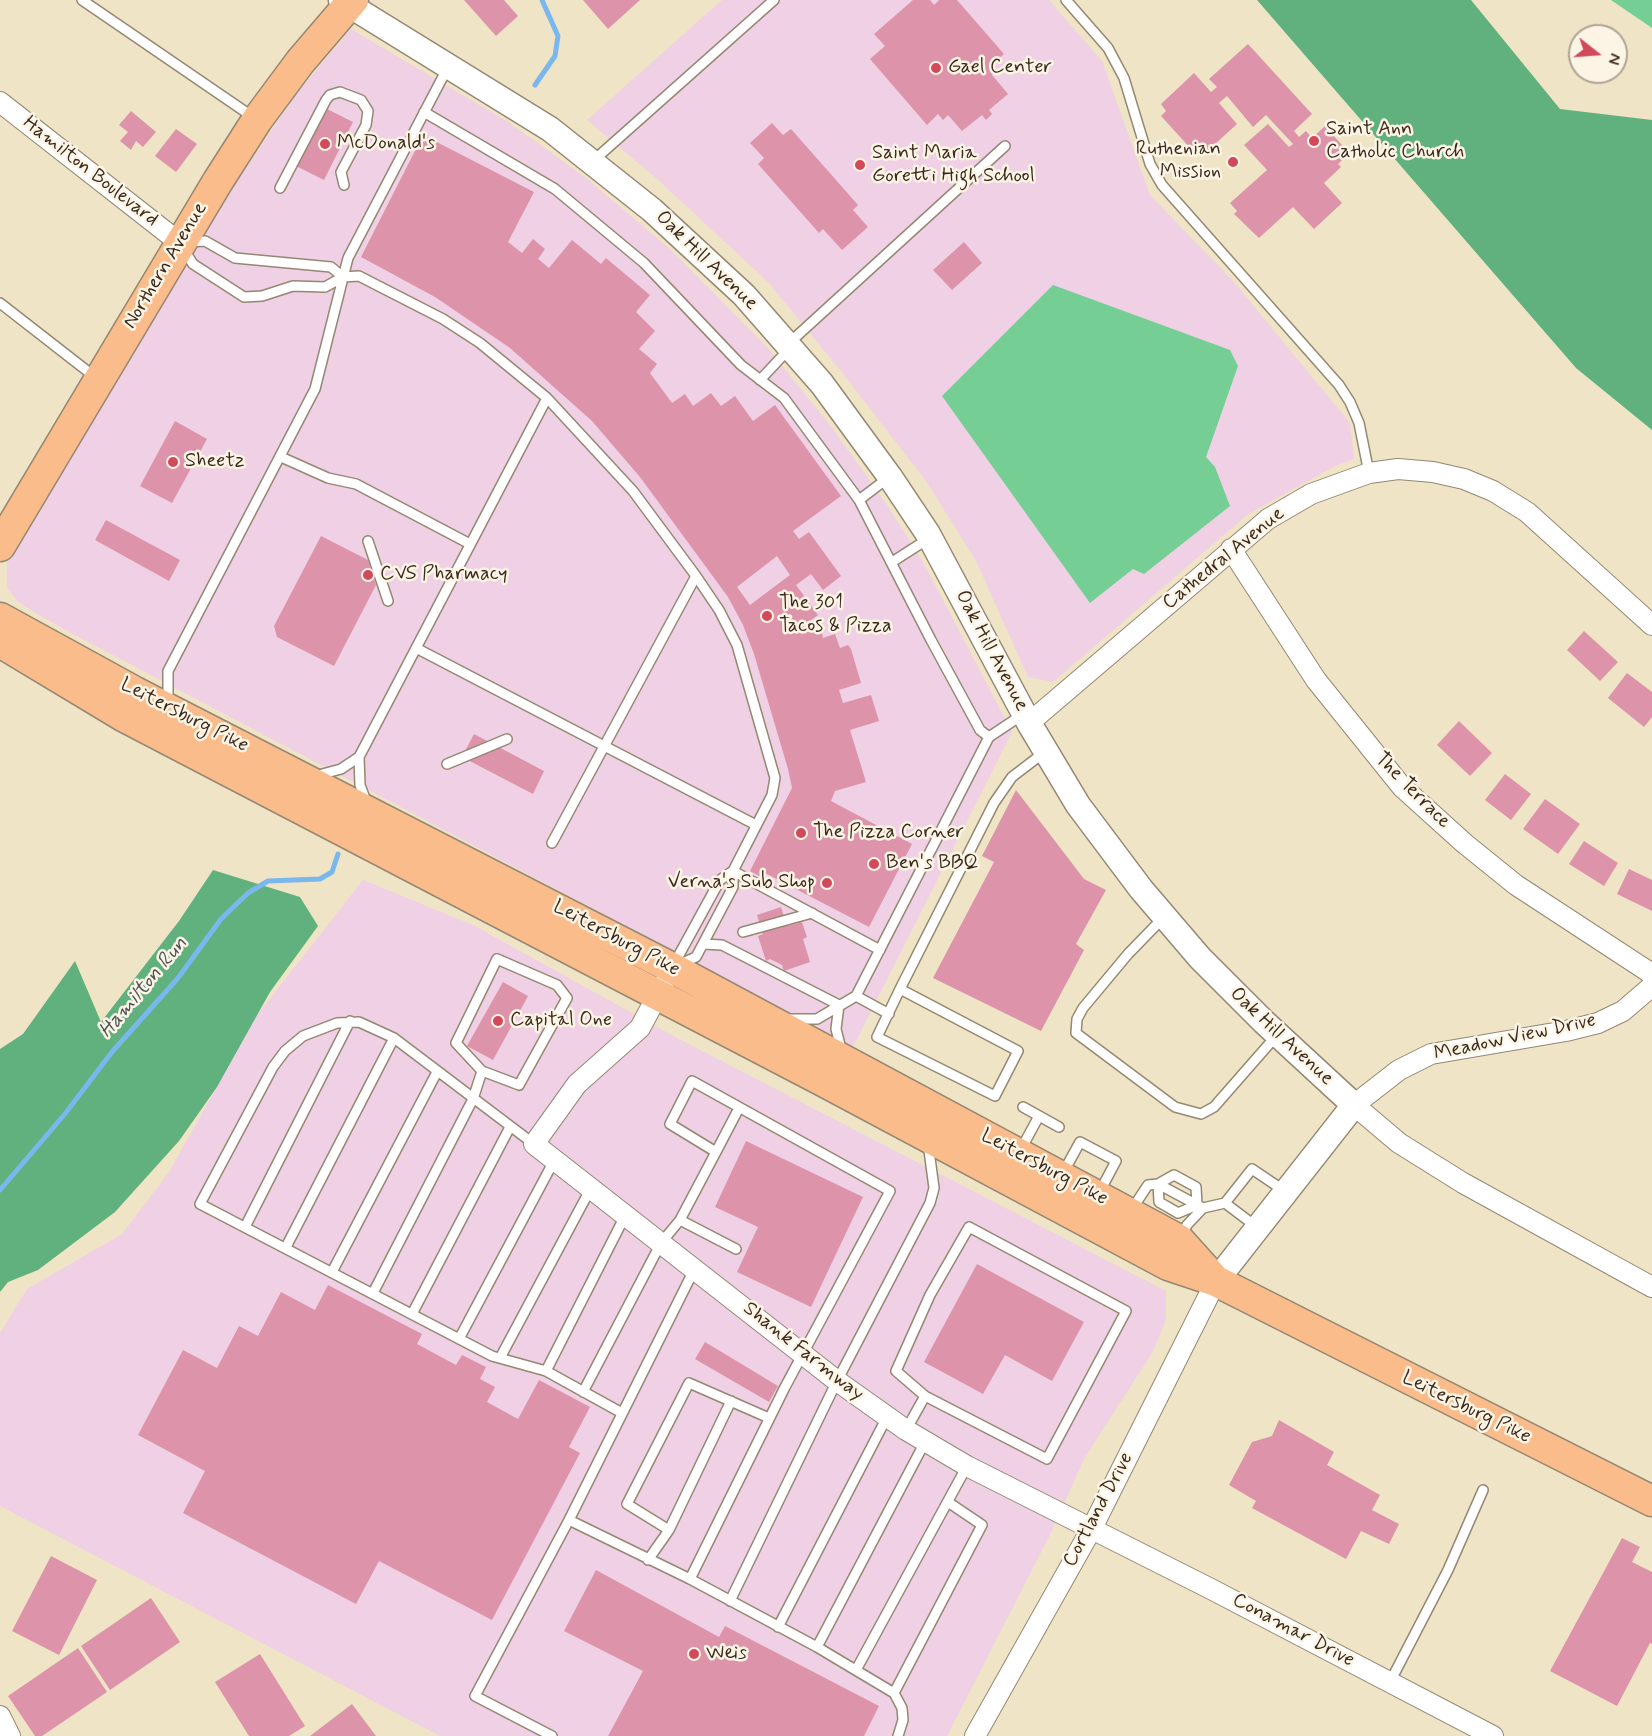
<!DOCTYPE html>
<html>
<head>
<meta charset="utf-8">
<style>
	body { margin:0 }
	#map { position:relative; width:1652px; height:1736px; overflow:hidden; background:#efe4c6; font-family:Mynerve,sans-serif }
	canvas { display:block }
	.north { position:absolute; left:1568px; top:24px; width:60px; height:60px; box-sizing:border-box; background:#fcf5e5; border:2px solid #afa495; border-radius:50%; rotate:107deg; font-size:16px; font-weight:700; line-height:24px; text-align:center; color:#3b2a1e }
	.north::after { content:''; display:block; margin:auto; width:21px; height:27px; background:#d1495b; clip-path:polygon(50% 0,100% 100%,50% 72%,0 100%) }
</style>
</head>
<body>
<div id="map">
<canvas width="1652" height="1736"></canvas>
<div class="north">N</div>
</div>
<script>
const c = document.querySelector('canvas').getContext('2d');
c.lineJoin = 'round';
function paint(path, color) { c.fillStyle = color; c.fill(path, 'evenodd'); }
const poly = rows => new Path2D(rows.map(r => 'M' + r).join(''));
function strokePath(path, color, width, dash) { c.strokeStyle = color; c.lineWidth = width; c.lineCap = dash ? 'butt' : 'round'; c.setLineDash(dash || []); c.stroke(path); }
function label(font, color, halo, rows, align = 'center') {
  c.font = font + ' Mynerve,sans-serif'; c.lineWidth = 5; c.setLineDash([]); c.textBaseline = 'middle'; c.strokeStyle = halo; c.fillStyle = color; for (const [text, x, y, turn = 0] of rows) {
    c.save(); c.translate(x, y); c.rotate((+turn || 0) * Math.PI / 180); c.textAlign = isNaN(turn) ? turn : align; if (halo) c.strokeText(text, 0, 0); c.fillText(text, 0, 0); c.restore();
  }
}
const built = poly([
	[722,0,1049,0,1102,61,1150,195,1234,282,1350,423,1354,459,1335,466,1247,515,1053,682,1028,677,976,561,926,481,840,370,768,282,656,178,587,120],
	[351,29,508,122,585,177,671,250,767,347,833,429,889,508,923,562,1012,732,849,1055,840,1039,58,626,18,602,7,587,7,560,222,204,296,94],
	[363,880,473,925,679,1039,1166,1291,1166,1320,1152,1353,1084,1459,1049,1537,947,1736,440,1736,0,1506,0,1333,27,1289,122,1234,169,1172,258,1014]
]);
const green = poly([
	[1611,0,1652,0,1652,28],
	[1053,285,1230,350,1238,366,1206,457,1215,467,1230,506,1144,574,1133,569,1090,603,942,396]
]);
const forest = poly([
	[1257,0,1471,0,1560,109,1652,120,1652,430,1576,368],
	[213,870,300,897,318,926,270,992,217,1087,179,1141,115,1212,38,1270,8,1282,0,1292,0,1049,23,1034,75,961,101,1022,179,921]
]);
const stream = poly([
	[535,85,555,56,558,36,542,0],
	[0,1190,64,1115,112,1052,178,978,221,919,248,893,268,881,320,879,332,872,338,854]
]);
const building = poly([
	[464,0,504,0,518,16,496,36],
	[583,0,640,0,608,29],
	[913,0,930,0,934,5,939,0,957,0,1004,54,992,65,997,71,992,75,1008,94,989,110,992,114,986,120,982,115,962,131,948,115,943,120,938,114,927,125,870,59,885,46,874,34],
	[1248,44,1312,114,1294,131,1299,137,1306,131,1312,138,1325,126,1349,153,1338,164,1341,167,1324,183,1342,203,1314,229,1293,207,1259,238,1234,214,1237,211,1230,203,1267,170,1244,145,1268,124,1289,147,1293,144,1266,115,1253,127,1227,96,1219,103,1237,124,1204,154,1197,146,1192,150,1161,116,1166,111,1161,104,1194,73,1211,92,1217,87,1209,79],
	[325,108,353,122,324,180,296,166],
	[131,111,156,132,143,147,136,141,131,150,120,141,128,132,119,125],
	[772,123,783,135,791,129,858,205,853,210,868,227,842,250,823,229,819,233,758,164,764,158,750,143],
	[176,129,197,144,176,172,155,156],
	[423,135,534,192,508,242,522,253,533,239,545,249,538,259,549,268,572,240,601,264,606,258,650,295,636,312,655,331,639,349,657,364,650,373,672,403,685,394,693,406,711,393,721,406,735,396,753,421,775,405,841,496,793,531,799,539,809,532,841,576,823,590,811,574,796,585,818,615,803,626,805,629,820,625,823,638,835,634,840,648,848,645,851,649,861,683,839,690,843,703,871,695,879,721,850,730,866,782,835,791,831,801,912,844,869,927,763,872,761,877,750,871,792,788,788,769,754,654,743,625,728,597,640,477,592,421,510,348,435,297,361,257],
	[777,556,790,575,750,605,737,587],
	[964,242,982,263,952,290,933,270],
	[175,421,207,439,172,503,140,486],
	[106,520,180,560,169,581,95,540],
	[321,536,368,560,376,585,334,666,277,637,274,626],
	[1584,631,1618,662,1600,681,1567,650],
	[1627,673,1652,692,1652,717,1644,727,1608,698],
	[1459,721,1492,753,1470,776,1437,745],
	[474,734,544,771,533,794,462,757],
	[1505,774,1531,794,1511,820,1485,800],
	[1016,790,1084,879,1106,890,1076,944,1084,950,1041,1031,933,978,994,862,982,856],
	[1545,799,1580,824,1558,854,1523,829],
	[1584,841,1618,863,1604,886,1569,864],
	[1629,869,1652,880,1652,911,1617,894],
	[781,907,787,926,802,922,807,937,803,939,810,962,784,971,782,965,770,959,766,961,758,936,763,934,757,915],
	[503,982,528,996,493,1060,467,1046],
	[746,1141,863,1197,811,1307,737,1272,758,1227,715,1207],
	[977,1264,1084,1322,1052,1381,1005,1355,983,1394,924,1362],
	[328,1285,422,1334,417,1344,456,1365,462,1355,486,1367,480,1379,495,1387,487,1402,518,1419,539,1380,590,1407,569,1447,580,1453,492,1620,379,1561,356,1604,183,1513,205,1471,138,1435,183,1350,217,1368,239,1326,258,1336,281,1292,315,1310],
	[705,1342,778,1386,769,1402,695,1359],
	[1279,1420,1334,1452,1327,1465,1380,1495,1372,1510,1399,1524,1389,1544,1361,1531,1346,1559,1252,1508,1256,1501,1229,1485,1252,1442,1272,1436],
	[1622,1538,1640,1547,1632,1562,1652,1572,1652,1644,1650,1643,1617,1706,1550,1671],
	[51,1556,97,1580,59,1655,12,1631],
	[596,1570,719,1637,725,1626,879,1706,864,1736,608,1736,643,1671,564,1631],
	[151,1598,180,1642,110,1690,81,1646],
	[78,1648,107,1692,42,1736,35,1736,8,1696],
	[260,1654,305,1726,289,1736,249,1736,215,1682],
	[352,1704,376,1736,310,1736]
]);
const service = poly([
	[82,0,253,117],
	[1066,0,1108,48,1124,78,1150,164,1162,185,1339,385,1350,402,1359,423,1369,473],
	[424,112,555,189,644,263,741,365,784,398,859,500,931,640,980,730,989,737],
	[593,161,774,0],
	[280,188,326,100,330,95,340,92,361,100,368,111,366,125,341,172,344,185],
	[188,242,205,241,235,258,331,267,343,277],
	[184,250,193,264,244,297,262,296,293,286,325,287,343,277,359,276,443,319,480,343,547,398,633,491,696,576,719,610,737,645,775,778,772,795,733,871,733,887,696,957,680,964],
	[0,303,95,377],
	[788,344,1005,146],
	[760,380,789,349],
	[281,457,328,478,356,484,470,544],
	[859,500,888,478],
	[368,541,388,601],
	[892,562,928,539],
	[416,648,756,825],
	[168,701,168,671,315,389,348,258,448,67],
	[359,757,360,785,366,801],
	[447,764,507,739],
	[315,776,341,769,359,757,547,398],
	[552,843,696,576],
	[733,871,880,950],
	[1164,917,1128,954,1083,1008,1077,1019,1076,1033,1175,1107,1201,1114,1214,1107,1277,1035],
	[743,932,812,913],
	[703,944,722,945,839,1005],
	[674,964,720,880,733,871],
	[900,989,1018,1051,995,1096,877,1037,900,989,994,803,1012,777,1046,751],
	[856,996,889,1014],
	[839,1005,836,1029,841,1049],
	[790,1019,817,1019,856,996,989,737,1022,715],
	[1023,1107,1059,1127],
	[534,1144,394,1038,359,1022,337,1023,303,1036,285,1051,273,1067,200,1204,492,1356,546,1371,622,1413],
	[1020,1151,1039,1116],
	[716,1152,739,1108],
	[1063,1173,1080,1142,1116,1161,1099,1193],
	[1174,1175,1196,1187,1197,1205,1178,1213,1159,1202,1158,1184,1174,1175],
	[1225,1203,1252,1169,1286,1192],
	[1132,1209,1148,1185,1158,1184,1203,1208,1225,1203,1258,1228],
	[680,1220,736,1249],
	[245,1227,350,1021],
	[969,1227,1126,1311,1047,1459,925,1396,896,1371,930,1295,969,1227],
	[1181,1237,1187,1225,1203,1208],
	[286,1247,394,1038],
	[332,1272,437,1072],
	[373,1293,473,1099,482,1071,519,1085,567,998,557,985,497,959,456,1043,482,1071],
	[412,1314,510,1127],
	[459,1339,555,1159],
	[500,1358,591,1188],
	[546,1371,626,1214],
	[583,1392,661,1243,680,1220,716,1152,670,1124,692,1081,890,1191,785,1387,690,1579],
	[906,1430,925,1396],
	[569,1520,690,1579,817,1647,894,1693,902,1708,903,1720,898,1736],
	[669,1530,731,1401],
	[648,1560,669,1530,627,1504,689,1383,769,1418],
	[730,1601,837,1381,930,1203,934,1188,928,1143],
	[778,1627,887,1417],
	[817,1647,925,1442],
	[856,1670,967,1466],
	[1390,1682,1448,1570,1483,1490],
	[894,1693,982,1525,948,1502],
	[552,1736,475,1696,569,1520,695,1268]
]);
const minor = poly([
	[0,102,180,243],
	[1231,549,1316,680,1402,787,1464,843,1516,885,1652,974],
	[1029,723,1268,519,1311,494,1369,473,1398,469,1433,472,1464,479,1493,491,1527,512,1652,625],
	[663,985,640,1028,577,1084,534,1144,837,1381,906,1430,967,1466,1211,1589,1493,1736],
	[1652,986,1623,1011,1598,1023,1566,1031,1431,1054,1399,1070,1354,1105,1399,1143,1463,1183,1652,1287],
	[0,1716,10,1736],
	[975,1736,1092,1528,1216,1281]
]);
const tertiary = poly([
	[341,0,550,129,652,210,744,295,822,384,890,477,928,534,1029,723,1078,805,1141,889,1200,958,1264,1022,1354,1105,1216,1281]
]);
const primary = poly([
	[0,546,218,181,257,120,300,62,353,0],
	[0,618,135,692,672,968,1179,1240,1214,1279],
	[0,642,123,716,825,1082,1168,1265,1216,1281,1652,1501]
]);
const markers = [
	[936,68,6,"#d1495b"],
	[1314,141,6,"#d1495b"],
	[325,144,6,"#d1495b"],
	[1233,162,6,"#d1495b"],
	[860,165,6,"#d1495b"],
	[173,462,6,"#d1495b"],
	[368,575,6,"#d1495b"],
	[767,616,6,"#d1495b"],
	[801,833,6,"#d1495b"],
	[874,864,6,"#d1495b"],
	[827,883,6,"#d1495b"],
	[498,1021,6,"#d1495b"],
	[694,1654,6,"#d1495b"]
];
const poiNames = [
	["Gael Center",948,68],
	["Saint Ann",1326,130],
	["Catholic Church",1326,153],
	["McDonald's",337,144],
	["Ruthenian",1221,150,"right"],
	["Mission",1221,173,"right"],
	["Saint Maria",872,154],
	["Goretti High School",872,177],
	["Sheetz",185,462],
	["CVS Pharmacy",380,575],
	["The 301",779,604],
	["Tacos & Pizza",779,627],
	["The Pizza Corner",813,833],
	["Ben's BBQ",886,864],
	["Verna's Sub Shop",815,883,"right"],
	["Capital One",510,1021],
	["Weis",706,1654]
];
const streetNames = [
	["Hamilton Boulevard",90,172,38],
	["Oak Hill Avenue",706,261,44],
	["Northern Avenue",166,266,-59],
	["Cathedral Avenue",1224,559,-39],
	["Oak Hill Avenue",991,651,62],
	["Leitersburg Pike",184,716,27],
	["The Terrace",1412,791,45],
	["Leitersburg Pike",616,939,28],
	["Oak Hill Avenue",1281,1037,43],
	["Meadow View Drive",1515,1038,-12],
	["Leitersburg Pike",1044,1168,28],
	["Shank Farmway",803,1352,38],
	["Leitersburg Pike",1466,1408,26],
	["Cortland Drive",1099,1510,-62],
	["Conamar Drive",1293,1631,28]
];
const waterNames = [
	["Hamilton Run",144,988,-50]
];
paint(built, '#f0d0e4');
paint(green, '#75ce94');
paint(forest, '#60b17e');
strokePath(stream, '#79b7ec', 5);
paint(building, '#dd94aa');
strokePath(service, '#958772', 12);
strokePath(minor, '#958772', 22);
strokePath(tertiary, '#958772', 27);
strokePath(primary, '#958772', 33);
strokePath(service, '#fff', 9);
strokePath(minor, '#fff', 20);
strokePath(tertiary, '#fff', 24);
strokePath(primary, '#fabc8b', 30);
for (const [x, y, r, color] of markers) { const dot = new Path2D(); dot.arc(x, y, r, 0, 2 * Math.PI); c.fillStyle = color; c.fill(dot); strokePath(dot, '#fcf5e5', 2); }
label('20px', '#3b2a1e', '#fcf5e5', poiNames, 'left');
label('20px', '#3b2a1e', '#fcf5e5', streetNames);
label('italic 21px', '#4e545c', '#fcf5e5', waterNames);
</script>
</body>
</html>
